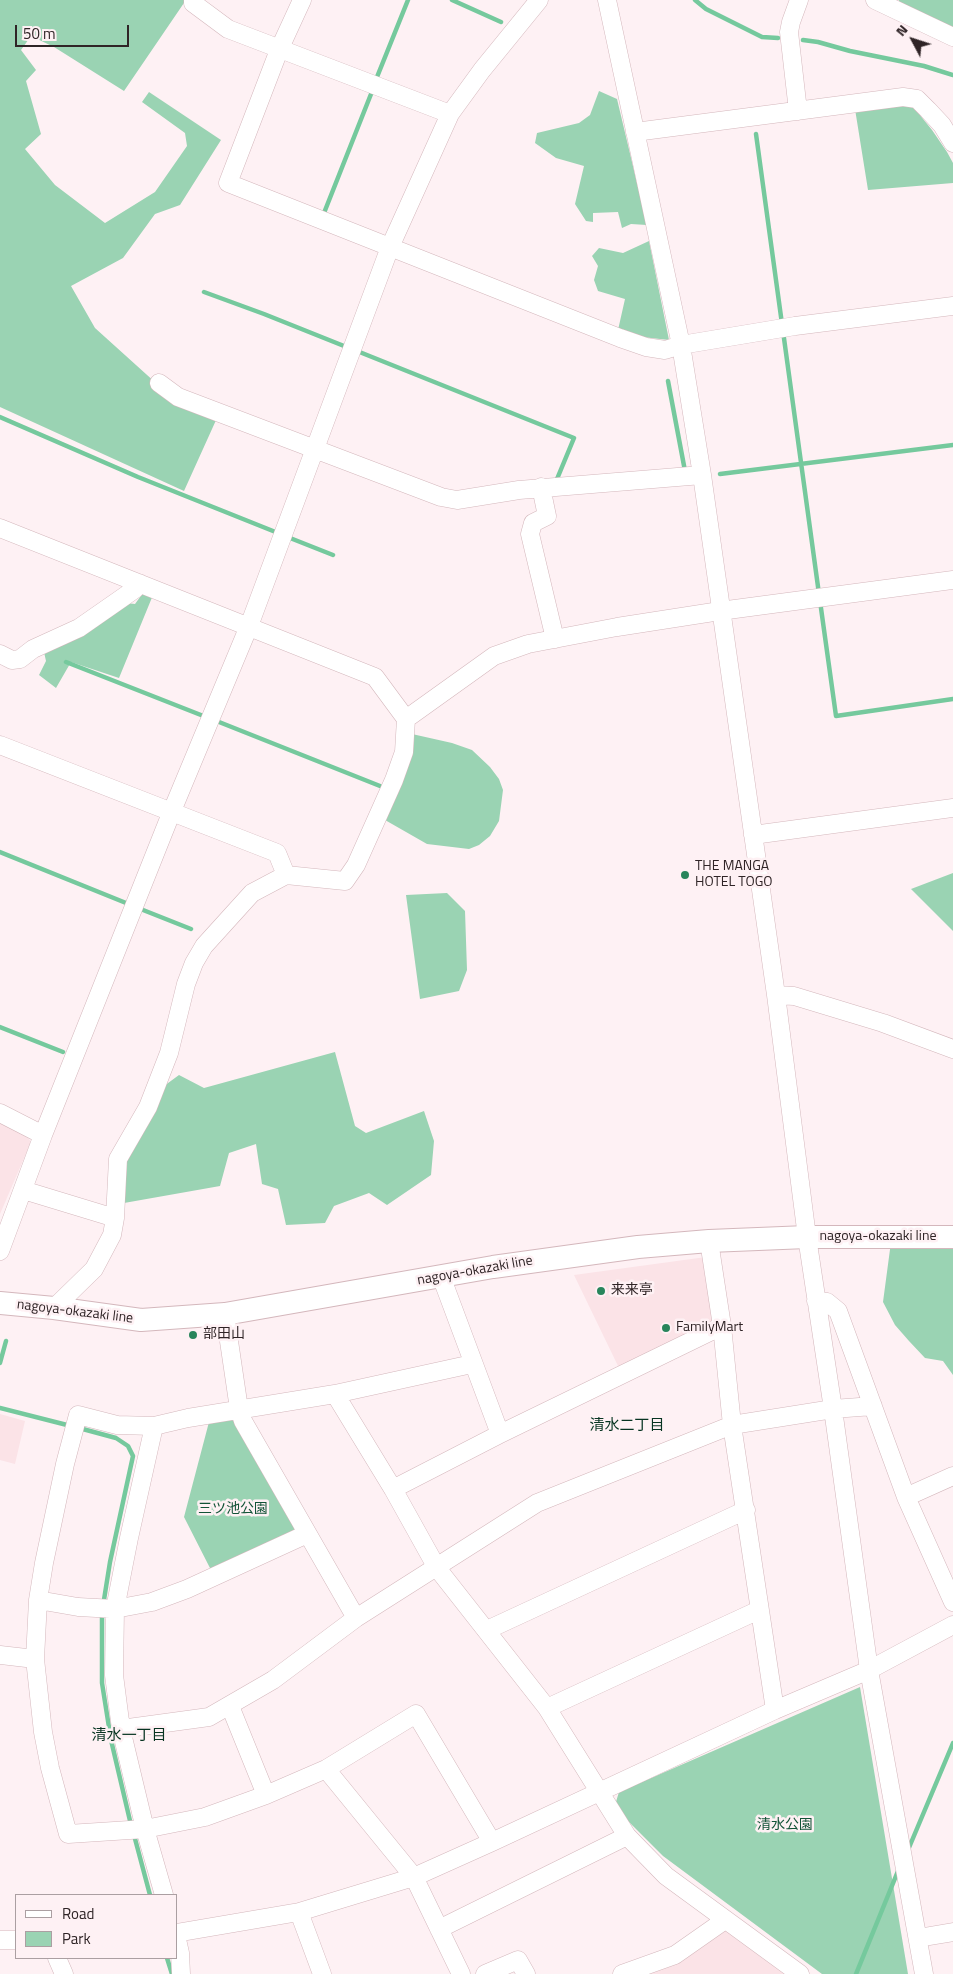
<!DOCTYPE html>
<html>
<head>
<meta charset="utf-8">
<style>
	body { margin:0 }
	#map { position:relative; width:953px; height:1974px; overflow:hidden; background:#fef1f4; font-family:"Titillium Web",sans-serif }
	canvas { display:block }
	.legend { position:absolute; left:15px; top:1894px; width:162px; height:65px; box-sizing:border-box; background:#fef1f4; border:1px solid #ab9fa2; margin:0; padding:6px 9px; list-style:none; font-size:15px; color:#2f2426 }
	.legend li { display:flex; align-items:center; gap:10px; height:25px }
	.legend b { width:25px; border:1px solid #ab9fa2 }
	.north { position:absolute; left:888px; top:15px; width:50px; height:50px; -webkit-text-stroke:4px #fef1f4; paint-order:stroke; rotate:310deg; font-size:14px; font-weight:700; line-height:20px; text-align:center; color:#2f2426 }
	.north::after { content:''; display:block; margin:auto; width:18px; height:22px; background:#2f2426; clip-path:polygon(50% 0,100% 100%,50% 72%,0 100%) }
	.scale { position:absolute; left:15px; top:25px; width:114px; height:22px; box-sizing:border-box; border:2px solid #2f2426; border-top:0; padding-left:6px; font-size:15px; line-height:18px; white-space:nowrap; color:#2f2426; -webkit-text-stroke:4px #fef1f4; paint-order:stroke }
</style>
</head>
<body>
<div id="map">
<canvas width="953" height="1974"></canvas>
<ul class="legend">
<li><b style="height:6px;background:#fff"></b>Road</li>
<li><b style="height:14px;background:#9ad3b3"></b>Park</li>
</ul>
<div class="north">N</div>
<div class="scale">50 m</div>
</div>
<script>
const c = document.querySelector('canvas').getContext('2d');
c.lineJoin = 'round';
function paint(path, color) { c.fillStyle = color; c.fill(path, 'evenodd'); }
const poly = rows => new Path2D(rows.map(r => 'M' + r).join(''));
function strokePath(path, color, width, dash) { c.strokeStyle = color; c.lineWidth = width; c.lineCap = dash ? 'butt' : 'round'; c.setLineDash(dash || []); c.stroke(path); }
function label(font, color, halo, rows, align = 'center') {
  c.font = font + ' "Titillium Web","Noto Sans JP",sans-serif'; c.lineWidth = 5; c.setLineDash([]); c.textBaseline = 'middle'; c.strokeStyle = halo; c.fillStyle = color; for (const [text, x, y, turn = 0] of rows) {
    c.save(); c.translate(x, y); c.rotate((+turn || 0) * Math.PI / 180); c.textAlign = isNaN(turn) ? turn : align; if (halo) c.strokeText(text, 0, 0); c.fillText(text, 0, 0); c.restore();
  }
}
const built = poly([
	[0,1122,24,1132,31,1142,0,1214],
	[706,1257,716,1318,711,1324,619,1368,574,1275],
	[0,1414,25,1421,15,1464,0,1460],
	[727,1929,788,1974,642,1974]
]);
const green = poly([
	[0,0,186,0,124,91,54,47,31,36,21,50,36,70,26,81,41,134,25,149,55,185,105,223,155,192,187,146,185,133,142,102,149,92,221,140,180,205,155,214,123,258,71,286,95,328,167,393,217,418,184,491,0,407],
	[899,0,953,0,953,29,898,5],
	[599,91,617,99,647,225,631,224,622,228,618,212,593,213,593,222,586,221,575,204,584,166,556,158,535,143,537,133,579,123,590,115],
	[908,105,915,109,932,130,947,152,953,163,953,183,868,190,855,109],
	[649,241,669,340,642,337,618,330,625,299,598,291,594,280,598,266,592,256,599,248,623,253],
	[143,593,153,595,119,678,71,662,56,688,39,675,46,661,44,652,126,603,135,604],
	[412,734,452,743,472,750,490,767,499,779,503,790,499,821,490,836,479,845,469,849,427,844,385,820],
	[953,873,953,931,911,889],
	[447,893,465,911,467,970,459,991,420,999,406,895],
	[335,1052,355,1126,366,1133,424,1111,434,1141,431,1175,387,1205,369,1193,334,1206,325,1223,286,1225,278,1189,262,1184,256,1144,229,1153,220,1186,124,1203,125,1160,154,1114,164,1086,179,1075,204,1088],
	[953,1241,953,1375,943,1361,925,1358,909,1341,895,1325,883,1302,891,1242],
	[228,1418,238,1423,296,1525,294,1533,211,1570,184,1517,209,1422],
	[860,1687,908,1974,822,1974,663,1856,628,1821,615,1805,619,1792]
]);
const stream = poly([
	[452,0,501,22],
	[695,0,706,9,762,37,778,38],
	[803,40,818,42,850,51,924,66,953,75],
	[375,82,408,0],
	[756,134,782,324],
	[324,213,373,89],
	[204,292,264,314,349,348],
	[783,331,819,594],
	[357,351,574,438,557,479,560,479],
	[668,381,685,471,683,471],
	[0,417,138,477,278,533],
	[720,474,953,445],
	[285,536,333,555],
	[820,601,836,716,953,699],
	[66,662,206,717],
	[214,720,380,786],
	[0,852,131,905],
	[138,908,191,929],
	[0,1027,63,1052],
	[0,1363,6,1341],
	[0,1408,71,1426],
	[79,1428,116,1438,128,1446,133,1456,110,1562,103,1606],
	[102,1613,102,1683,111,1740,131,1825],
	[134,1835,150,1895],
	[908,1850,953,1743],
	[167,1958,172,1974],
	[856,1974,898,1871]
]);
const minor = poly([
	[193,0,193,3,228,29,450,114],
	[302,0,279,50,228,183,620,338,646,347,665,350,681,345,795,326,953,306],
	[607,0,681,345,702,475,776,995,807,1237,833,1409,869,1670,924,1974],
	[875,0,953,37],
	[798,111,789,32,791,22,799,0],
	[635,132,903,97,917,99,928,110,942,125,953,143],
	[159,383,178,397,441,497,457,500,519,490,702,475],
	[541,487,547,516,533,523,530,534,555,639],
	[0,528,375,677,406,719,404,752,394,780,356,865,345,881,286,875,252,893,204,946,194,963,186,984,169,1053,148,1107,118,1159,115,1218,112,1235,94,1269,54,1308],
	[0,654,12,660,20,659,33,649,79,628,135,589,139,583],
	[406,719,494,656,528,644,617,627,720,611,953,580],
	[0,745,277,853,286,875],
	[753,835,953,808],
	[776,995,794,996,883,1023,953,1049],
	[0,1113,43,1135],
	[23,1190,115,1218],
	[709,1241,722,1326,732,1425,775,1710],
	[0,1251,43,1135,172,811,249,626,390,247,450,114,482,70,539,0],
	[441,1276,500,1434],
	[816,1301,827,1302,838,1311,906,1497,953,1602],
	[225,1314,239,1409,243,1421,356,1618],
	[472,1364,335,1394,188,1418,154,1426,117,1425,78,1415,65,1464,44,1563,38,1600,35,1659,43,1732,50,1768,68,1834,145,1829,205,1817,266,1795,326,1769,416,1714,492,1842],
	[335,1394,393,1489,437,1568,547,1708,627,1836,666,1876,800,1974],
	[154,1426,129,1538,115,1609,114,1675,121,1729,145,1829,164,1895],
	[393,1489,500,1434,722,1326],
	[906,1497,953,1476],
	[38,1600,78,1607,115,1609,152,1602,187,1589,307,1534],
	[487,1630,746,1510],
	[0,1655,35,1659],
	[230,1706,266,1795],
	[547,1708,759,1610],
	[121,1729,209,1717,273,1680,356,1618,537,1503,732,1425,833,1409,873,1406],
	[326,1769,414,1877,461,1974],
	[299,1912,322,1974],
	[439,1929,627,1836],
	[176,1933,299,1912,414,1877,492,1842,775,1710,869,1670,953,1625],
	[176,1935,180,1953,181,1974],
	[918,1938,953,1932],
	[0,1940,16,1940],
	[57,1958,64,1974],
	[485,1974,518,1960,526,1974],
	[622,1974,675,1955,725,1920]
]);
const major = poly([
	[0,1303,54,1308,141,1320,225,1314,493,1267,638,1247,709,1241,807,1237,953,1237]
]);
const markers = [
	[685,875,5,"#28855b"],
	[601,1291,5,"#28855b"],
	[666,1328,5,"#28855b"],
	[193,1335,5,"#28855b"]
];
const poiNames = [
	["THE MANGA",695,867],
	["HOTEL TOGO",695,883],
	["来来亭",611,1291],
	["FamilyMart",676,1328],
	["部田山",203,1335]
];
const streetNames = [
	["nagoya-okazaki line",878,1237],
	["nagoya-okazaki line",475,1271,-10],
	["nagoya-okazaki line",75,1312,7]
];
const parkNames = [
	["三ツ池公園",233,1510],
	["清水公園",785,1826]
];
const neighbourhoodNames = [
	["清水二丁目",627,1426],
	["清水一丁目",129,1736]
];
paint(built, '#fbe3e7');
paint(green, '#9ad3b3');
strokePath(stream, '#75c99d', 4.5);
strokePath(minor, '#d4b7bc', 19);
strokePath(major, '#d4b7bc', 24);
strokePath(minor, '#fff', 18);
strokePath(major, '#fff', 22);
for (const [x, y, r, color] of markers) { const dot = new Path2D(); dot.arc(x, y, r, 0, 2 * Math.PI); c.fillStyle = color; c.fill(dot); strokePath(dot, '#fef1f4', 2); }
label('14px', '#2f2426', '#fef1f4', poiNames, 'left');
label('14px', '#2f2426', '#fef1f4', streetNames);
label('14px', '#125337', '#fef1f4', parkNames);
label('15px', '#073421', '#fef1f4', neighbourhoodNames);
</script>
</body>
</html>
